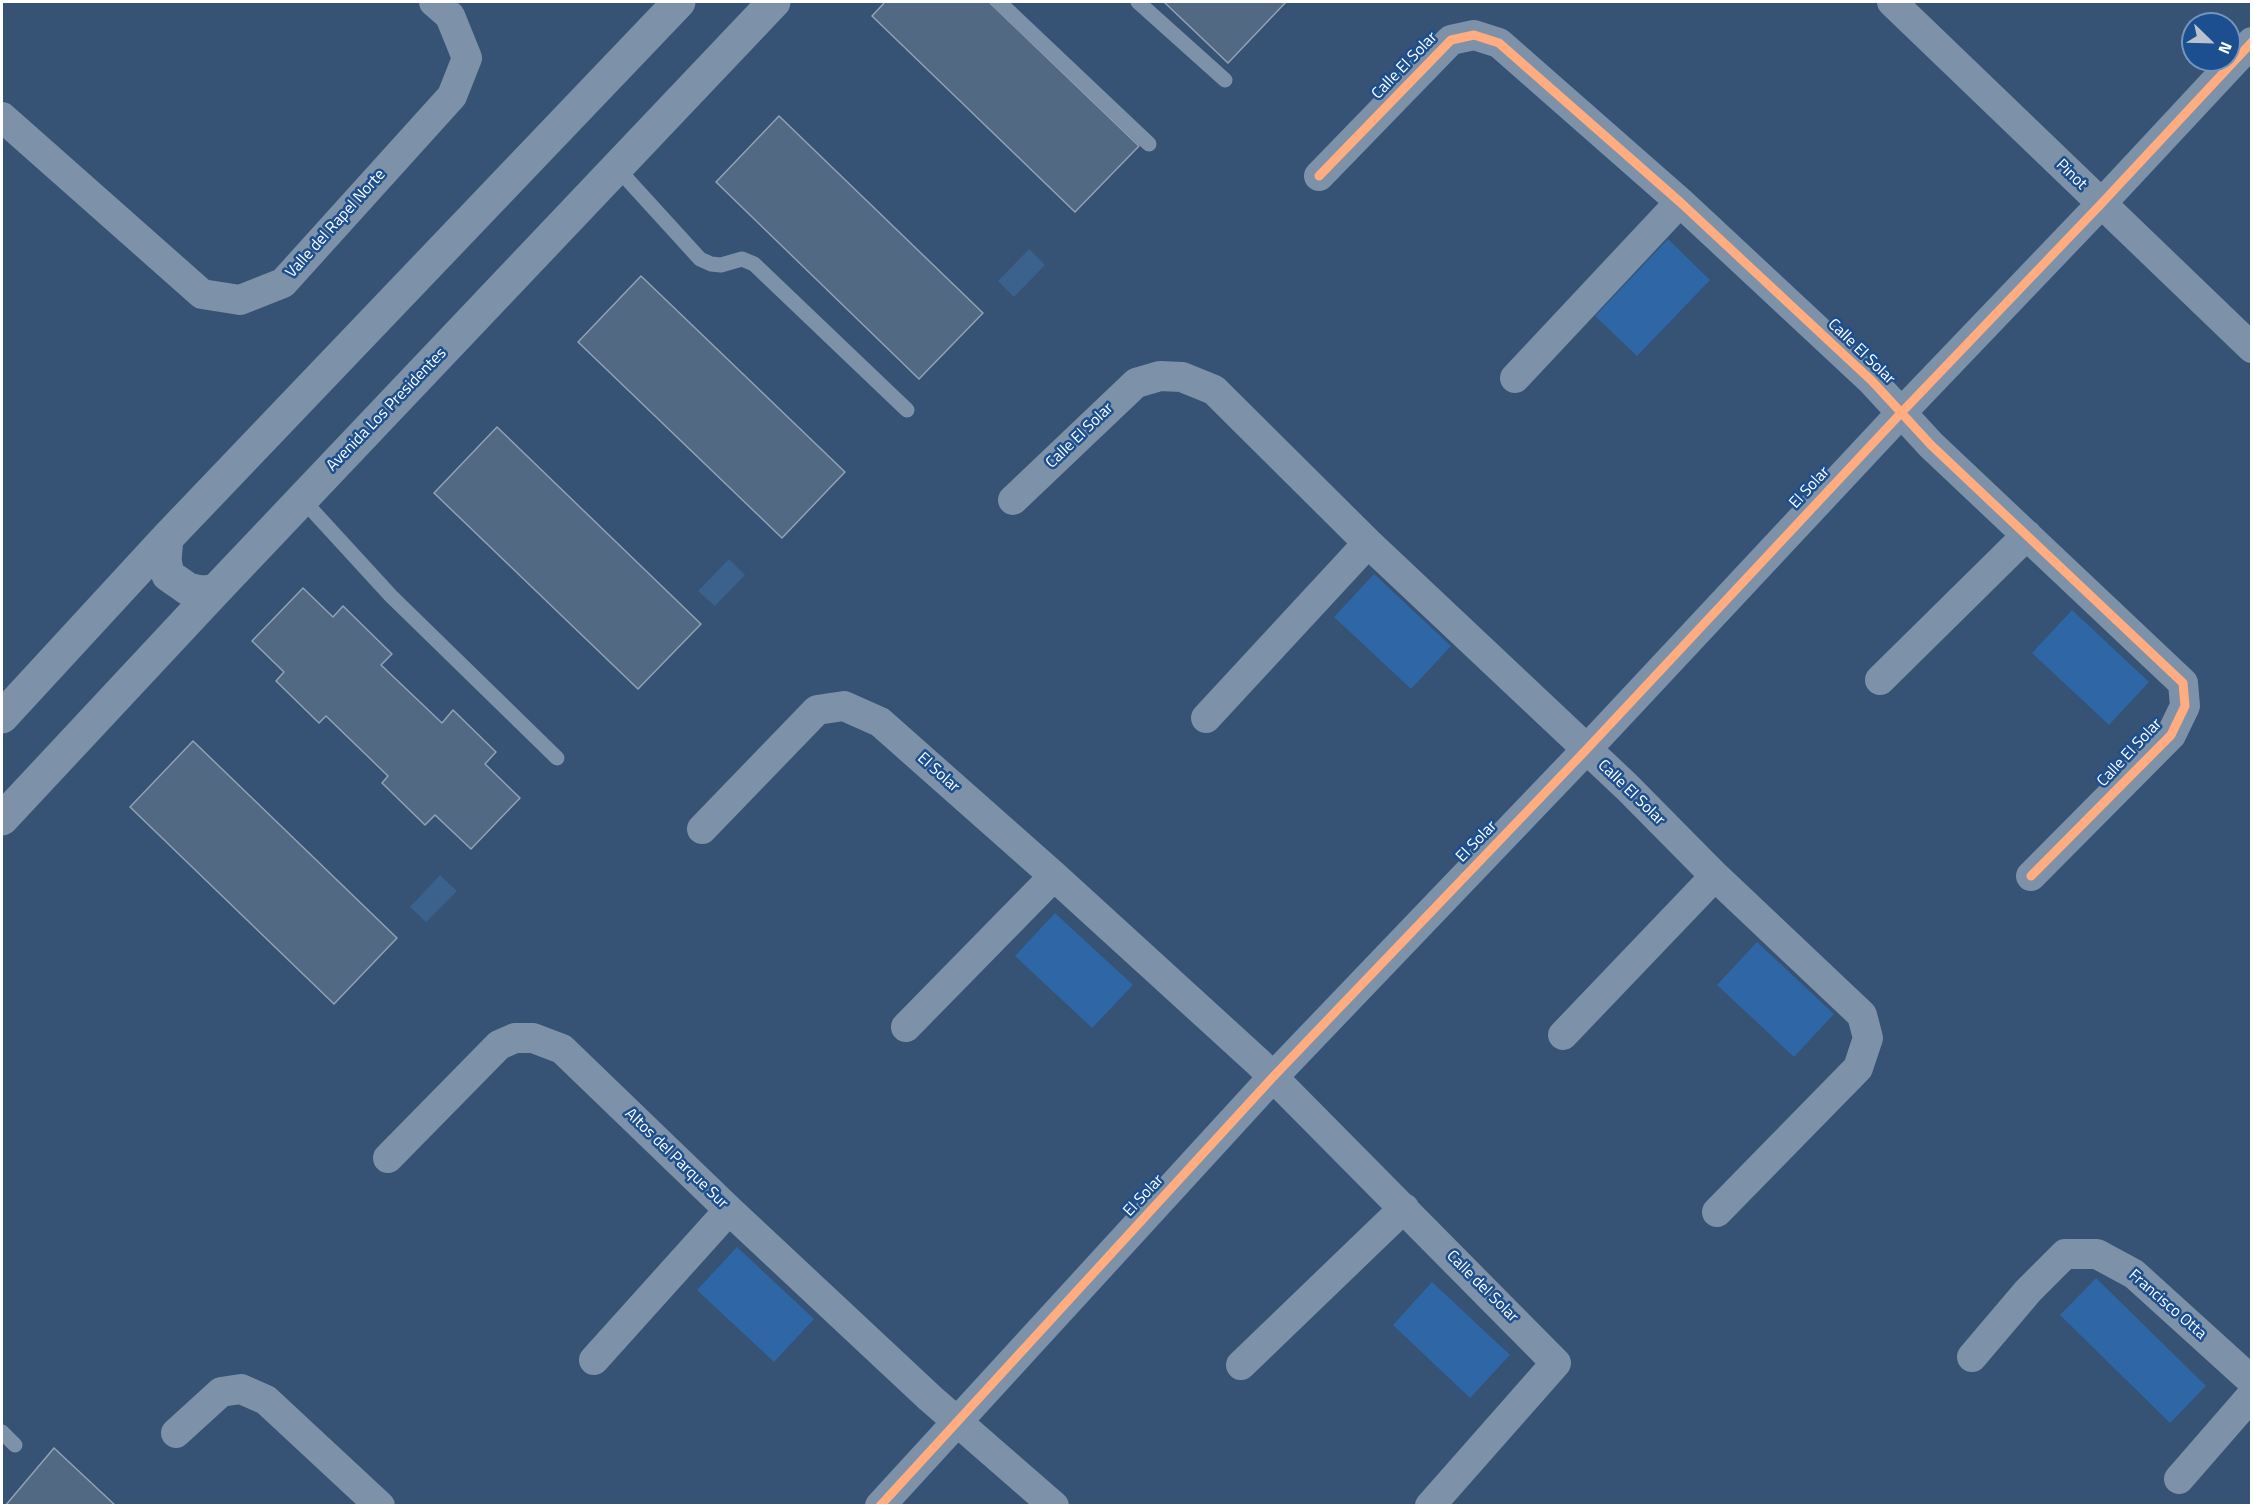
<!DOCTYPE html>
<html>
<head>
<meta charset="utf-8">
<style>
	body { margin:0 }
	#map { position:relative; width:2253px; height:1507px; overflow:hidden; background:#365274; font-family:"Titillium Web",sans-serif }
	canvas { display:block }
	.frame { position:absolute; inset:0; border:3px solid #fff; pointer-events:none }
	.north { position:absolute; left:2181px; top:12px; width:60px; height:60px; box-sizing:border-box; background:#1b4f8f; border:2px solid #7695bc; border-radius:50%; rotate:113deg; font-size:16px; font-weight:700; line-height:24px; text-align:center; color:#fff }
	.north::after { content:''; display:block; margin:auto; width:21px; height:27px; background:#b9c2ce; clip-path:polygon(50% 0,100% 100%,50% 72%,0 100%) }
</style>
</head>
<body>
<div id="map">
<canvas width="2253" height="1507"></canvas>
<div class="frame"></div>
<div class="north">N</div>
</div>
<script>
const c = document.querySelector('canvas').getContext('2d');
c.lineJoin = 'round';
function paint(path, color) { c.fillStyle = color; c.fill(path, 'evenodd'); }
const poly = rows => new Path2D(rows.map(r => 'M' + r).join(''));
function strokePath(path, color, width, dash) { c.strokeStyle = color; c.lineWidth = width; c.lineCap = dash ? 'butt' : 'round'; c.setLineDash(dash || []); c.stroke(path); }
function label(font, color, halo, rows, align = 'center') {
  c.font = font + ' "Titillium Web",sans-serif'; c.lineWidth = 5; c.setLineDash([]); c.textBaseline = 'middle'; c.strokeStyle = halo; c.fillStyle = color; for (const [text, x, y, turn = 0] of rows) {
    c.save(); c.translate(x, y); c.rotate((+turn || 0) * Math.PI / 180); c.textAlign = isNaN(turn) ? turn : align; if (halo) c.strokeText(text, 0, 0); c.fillText(text, 0, 0); c.restore();
  }
}
const green = poly([
	[1668,239,1710,280,1637,356,1595,316],
	[1374,574,1451,646,1411,689,1334,617],
	[2072,610,2149,682,2109,725,2032,653],
	[1055,913,1133,985,1092,1028,1015,956],
	[1757,942,1834,1014,1794,1057,1717,985],
	[737,1247,814,1319,774,1362,697,1290],
	[2096,1278,2206,1386,2170,1423,2060,1315],
	[1432,1282,1510,1355,1470,1398,1393,1325]
]);
const water = poly([
	[1029,249,1045,265,1014,297,998,281],
	[729,559,745,575,715,606,698,591],
	[440,875,457,891,426,922,410,907]
]);
const building = poly([
	[885,2,989,2,1139,146,1075,212,872,16,885,2],
	[1164,2,1286,2,1228,63,1164,2],
	[779,116,983,313,919,379,716,182,779,116],
	[641,276,845,472,782,538,578,342,641,276],
	[497,427,701,624,638,689,434,493,497,427],
	[303,588,333,617,343,606,392,654,381,665,442,723,453,710,496,752,485,764,520,798,471,849,435,815,425,825,382,783,388,776,326,716,319,723,276,681,284,672,252,641,303,588],
	[193,741,397,938,334,1004,130,807,193,741],
	[54,1448,116,1506,5,1506,54,1448]
]);
const service = poly([
	[999,2,1149,144],
	[1138,2,1225,80],
	[617,168,700,259,711,264,721,265,742,259,754,264,907,410],
	[302,499,391,596,557,758],
	[2,1432,15,1445]
]);
const minor = poly([
	[1892,2,2252,348],
	[2,117,202,294,240,300,283,283,452,96,467,58,450,16,434,2],
	[1319,176,1451,40,1474,35,1499,43,1680,202,1872,381,1931,445,2183,683,2185,706,2171,735,2031,876],
	[1515,378,1680,202],
	[1013,500,1136,383,1160,376,1182,377,1214,390,1368,543,1627,787,1715,876,1862,1015,1868,1038,1858,1068,1717,1212],
	[1880,680,2027,535],
	[1206,718,1368,543],
	[702,829,817,710,844,706,880,722,1054,876,1259,1063,1556,1363,1430,1506],
	[906,1027,1054,876],
	[1563,1035,1715,876],
	[388,1158,499,1045,515,1038,533,1038,562,1049,729,1210,930,1398,1054,1506],
	[1972,1357,2028,1291,2065,1254,2097,1254,2134,1274,2252,1381],
	[594,1360,729,1210],
	[1241,1365,1404,1208],
	[176,1433,221,1392,241,1389,266,1400,380,1506],
	[2179,1479,2252,1395],
	[880,1506,1273,1077,1586,750,1902,412,2101,204,2252,42]
]);
const tertiary = poly([
	[167,538,165,560,168,575,188,589,201,592,215,591],
	[2,717,167,538,679,2],
	[2,819,215,591,774,2]
]);
const cycleway = poly([
	[1319,176,1451,40,1474,35,1499,43,1680,202,1872,381,1931,445,2183,683,2185,706,2171,735,2031,876],
	[880,1506,1273,1077,1586,750,1902,412,2101,204,2252,42]
]);
const streetNames = [
	["Calle El Solar",1405,66,-46],
	["Pinot",2071,175,44],
	["Valle del Rapel Norte",336,224,-48],
	["Calle El Solar",1861,352,44],
	["Avenida Los Presidentes",387,410,-46],
	["Calle El Solar",1080,436,-44],
	["El Solar",1810,488,-47],
	["Calle El Solar",2130,753,-47],
	["El Solar",938,773,42],
	["Calle El Solar",1631,793,44],
	["El Solar",1477,842,-46],
	["Altos del Parque Sur",676,1159,44],
	["El Solar",1144,1196,-47],
	["Calle del Solar",1482,1287,45],
	["Francisco Otta",2167,1305,41]
];
paint(green, '#2f66a5');
paint(water, '#3b618d');
paint(building, '#526984');
strokePath(building, '#92a2b6', 1.5);
strokePath(service, '#7d92a8', 15);
strokePath(minor, '#7d92a8', 30);
strokePath(tertiary, '#7d92a8', 33);
strokePath(cycleway, '#ffac80', 9);
label('16px', '#fff', '#1b4f8f', streetNames);
</script>
</body>
</html>
